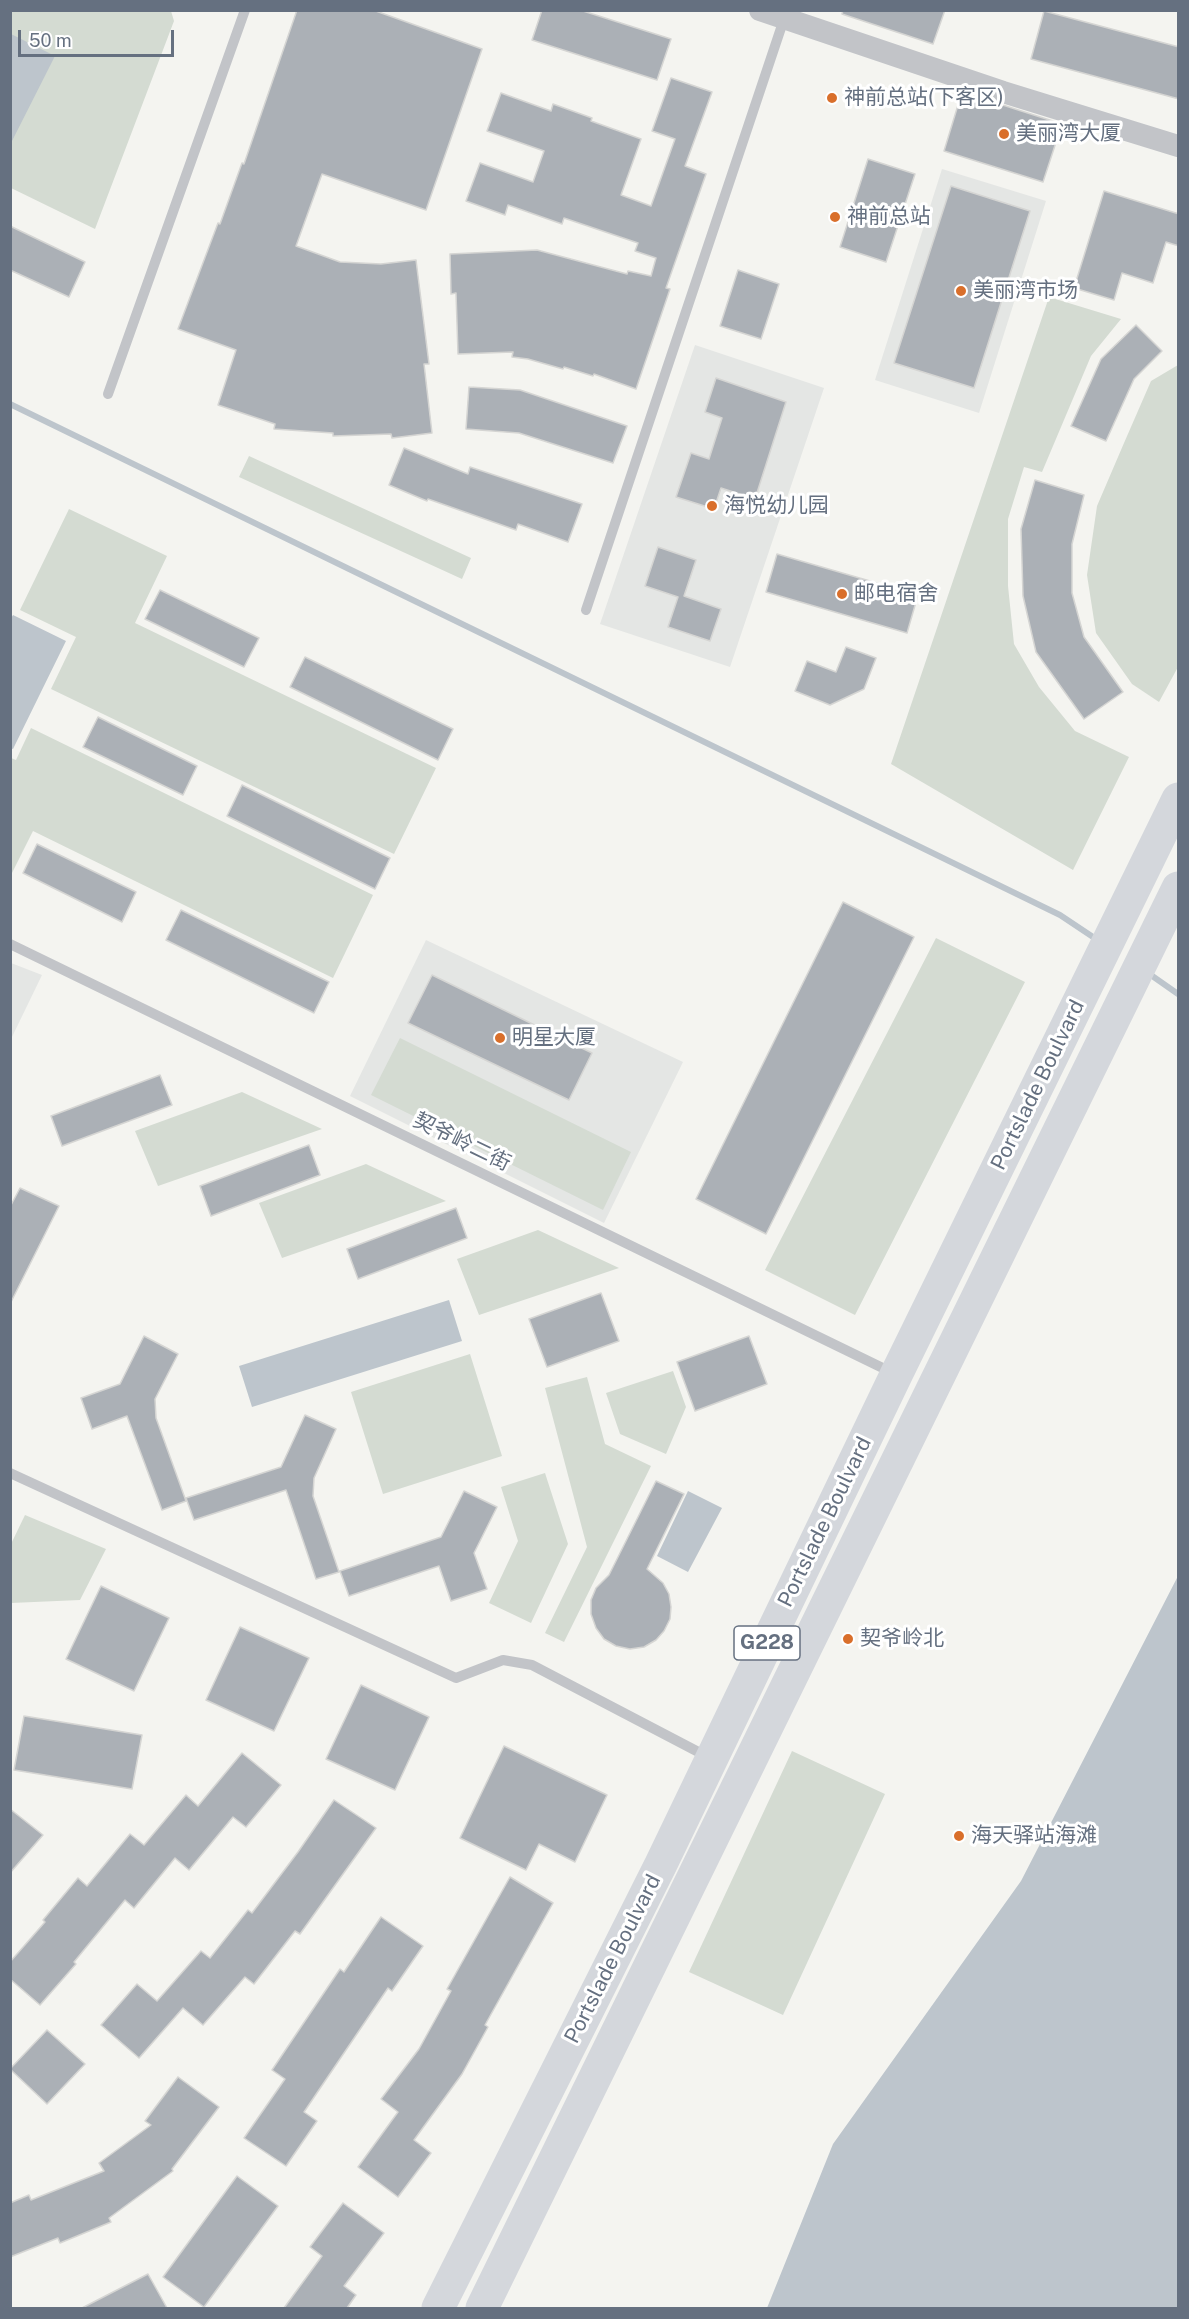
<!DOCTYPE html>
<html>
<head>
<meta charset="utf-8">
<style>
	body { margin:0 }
	#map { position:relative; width:1189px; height:2319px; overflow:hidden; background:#f4f4f0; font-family:"Public Sans",sans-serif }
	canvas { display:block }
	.frame { position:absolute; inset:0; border:12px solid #657080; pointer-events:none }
	.scale { position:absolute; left:18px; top:30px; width:156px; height:27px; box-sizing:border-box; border:3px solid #657080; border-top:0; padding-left:8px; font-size:18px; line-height:21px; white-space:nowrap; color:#657080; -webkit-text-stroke:4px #fff; paint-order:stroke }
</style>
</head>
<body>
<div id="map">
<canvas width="1189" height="2319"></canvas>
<div class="frame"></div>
<div class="scale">50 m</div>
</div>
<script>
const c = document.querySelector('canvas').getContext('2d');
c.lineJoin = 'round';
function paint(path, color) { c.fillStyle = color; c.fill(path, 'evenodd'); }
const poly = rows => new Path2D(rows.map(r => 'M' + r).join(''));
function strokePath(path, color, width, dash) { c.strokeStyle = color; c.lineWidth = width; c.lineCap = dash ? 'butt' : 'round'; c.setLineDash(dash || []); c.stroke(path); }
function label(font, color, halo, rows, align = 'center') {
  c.font = font + ' "Public Sans","Noto Sans SC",sans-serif'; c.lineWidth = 6; c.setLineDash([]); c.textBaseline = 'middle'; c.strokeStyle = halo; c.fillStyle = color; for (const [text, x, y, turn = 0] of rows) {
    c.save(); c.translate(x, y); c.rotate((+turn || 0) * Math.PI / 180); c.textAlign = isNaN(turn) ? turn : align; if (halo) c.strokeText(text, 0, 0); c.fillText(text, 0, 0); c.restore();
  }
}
const built = poly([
	[942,169,1046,201,979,413,875,380],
	[695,345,824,388,730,667,600,624],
	[426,940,683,1062,604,1223,350,1096],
	[11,963,42,975,11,1039]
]);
const green = poly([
	[10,11,171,11,174,21,95,229,11,188],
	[1049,297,1121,319,1091,356,1042,472,1024,467,1008,519,1008,586,1014,644,1039,687,1075,731,1129,757,1073,870,891,764],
	[1178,365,1178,667,1159,702,1132,684,1096,633,1087,575,1097,506,1124,443,1151,381],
	[249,456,471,558,462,579,239,477],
	[69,509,167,556,135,623,436,768,394,854,51,689,76,637,20,610],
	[31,728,373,895,333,978,33,831,11,875,11,758,16,760],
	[936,938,1025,982,855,1315,765,1270],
	[400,1038,631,1152,603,1210,371,1095],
	[242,1092,322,1129,158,1186,135,1131],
	[366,1164,446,1201,282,1258,259,1203],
	[538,1230,619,1268,479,1315,457,1259],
	[470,1354,502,1456,383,1494,351,1392],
	[673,1371,686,1407,666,1454,620,1434,606,1393],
	[587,1377,605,1444,651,1466,564,1642,545,1633,587,1547,545,1388],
	[545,1473,568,1544,531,1623,489,1603,518,1541,501,1487],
	[25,1515,106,1549,80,1600,11,1603,11,1544],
	[792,1751,885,1794,783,2015,689,1972]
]);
const water = poly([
	[11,34,55,56,12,141,10,141],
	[13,615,66,641,13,749,10,748,10,620],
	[449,1300,462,1341,252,1407,239,1366],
	[688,1491,722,1508,688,1572,657,1556],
	[1178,1576,1178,2308,767,2308,833,2144,1021,1881]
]);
const stream = poly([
	[10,404,1060,915,1099,941],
	[1148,973,1178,994]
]);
const building = poly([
	[297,10,373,10,482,49,426,210,322,174,296,246,340,262,381,264,416,260,429,364,424,364,432,433,392,438,391,434,333,436,333,433,274,429,275,424,218,405,236,350,178,329,218,223,220,224,242,163,244,164,297,10],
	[542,10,580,10,671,39,657,80,532,40,542,10],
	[843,10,945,10,933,44,842,14,843,10],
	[1044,11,1179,47,1179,99,1031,59,1044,11],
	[671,78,712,92,685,166,706,174,666,288,670,289,636,389,594,374,593,376,564,367,563,369,528,359,512,357,513,352,458,354,456,293,451,294,450,254,537,250,627,274,628,271,651,276,656,258,635,251,638,243,564,218,562,224,508,205,505,215,466,201,480,163,533,182,544,151,487,131,501,93,551,111,553,104,592,118,591,121,641,139,621,195,651,206,675,139,652,131,671,78],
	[962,92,1062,124,1043,182,944,151,962,92],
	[868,159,915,174,886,262,840,247,868,159],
	[951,186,1030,211,974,388,894,363,951,186],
	[1104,191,1179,214,1179,246,1166,242,1153,283,1122,273,1114,300,1074,288,1104,191],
	[10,226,85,262,69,297,10,270,10,226],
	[738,270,779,284,761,339,720,326,738,270],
	[1136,325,1162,351,1134,379,1106,441,1071,426,1101,359,1136,325],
	[716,378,786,402,755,499,721,488,714,509,676,497,691,453,709,459,722,418,705,412,716,378],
	[469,387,520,390,627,426,613,463,519,433,466,429,469,387],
	[404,448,468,474,470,467,582,504,568,542,518,524,516,530,428,499,427,501,389,485,404,448],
	[1035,480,1084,495,1072,544,1072,593,1084,637,1123,692,1084,719,1036,652,1023,596,1021,529,1035,480],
	[658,547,696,560,684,596,721,609,710,641,668,627,678,597,645,586,658,547],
	[777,554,918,595,907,633,766,592,777,554],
	[160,590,259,638,244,667,145,619,160,590],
	[846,647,876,658,864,689,830,705,795,691,807,661,836,672,846,647],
	[305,657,453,729,438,760,290,687,305,657],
	[98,717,197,766,183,795,83,747,98,717],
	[242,785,390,858,375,889,227,816,242,785],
	[37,844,136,892,122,922,23,873,37,844],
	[843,902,914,937,766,1234,696,1199,843,902],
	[181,910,329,982,314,1013,166,940,181,910],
	[432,975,592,1053,569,1100,408,1023,432,975],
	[160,1075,172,1105,62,1146,51,1116,160,1075],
	[309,1145,320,1175,211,1216,200,1186,309,1145],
	[20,1188,59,1206,10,1304,10,1207,20,1188],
	[456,1208,467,1238,358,1279,347,1249,456,1208],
	[601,1293,619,1341,547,1367,529,1319,601,1293],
	[144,1336,178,1354,155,1399,156,1418,186,1501,162,1510,127,1416,92,1429,81,1398,120,1384,144,1336],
	[749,1336,767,1384,695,1411,677,1362,749,1336],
	[305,1415,336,1429,314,1478,313,1496,339,1572,316,1579,286,1490,194,1520,186,1498,281,1467,305,1415],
	[656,1481,684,1494,647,1569,663,1583,669,1594,671,1607,670,1619,664,1631,656,1640,644,1647,630,1649,616,1646,604,1639,596,1628,591,1614,591,1600,596,1588,609,1575,656,1481],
	[464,1491,497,1507,474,1553,487,1589,451,1601,439,1566,349,1596,340,1571,441,1537,464,1491],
	[101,1586,169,1618,134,1691,66,1659,101,1586],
	[240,1627,309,1658,274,1731,206,1700,240,1627],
	[361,1685,429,1717,395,1790,326,1759,361,1685],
	[24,1716,142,1735,132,1789,14,1770,24,1716],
	[504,1746,607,1795,575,1862,539,1844,526,1870,460,1838,504,1746],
	[242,1753,281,1785,246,1827,233,1817,189,1870,175,1858,134,1908,125,1900,74,1962,76,1964,40,2005,10,1979,10,1962,45,1922,43,1920,78,1878,87,1886,130,1834,144,1845,186,1795,198,1806,242,1753],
	[334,1800,376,1828,300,1934,295,1931,254,1984,245,1977,203,2025,183,2008,139,2058,101,2025,137,1984,157,2001,201,1951,210,1958,248,1910,252,1913,298,1852,334,1800],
	[10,1809,43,1835,10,1873,10,1809],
	[510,1877,553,1903,485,2025,488,2027,462,2074,414,2140,431,2153,398,2197,358,2167,398,2112,381,2099,419,2049,451,1991,447,1989,510,1877],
	[381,1917,423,1946,392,1991,388,1988,304,2112,317,2121,286,2166,244,2138,285,2079,272,2070,340,1969,344,1972,381,1917],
	[47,2030,85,2064,47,2104,10,2069,47,2030],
	[178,2077,219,2107,172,2169,173,2171,109,2218,111,2222,60,2243,58,2238,10,2257,10,2203,29,2195,31,2200,104,2171,99,2163,151,2125,145,2121,178,2077],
	[237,2176,278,2206,204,2307,163,2277,237,2176],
	[343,2203,384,2233,344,2286,356,2295,347,2308,284,2308,322,2256,310,2247,343,2203],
	[148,2274,167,2308,82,2308,148,2274]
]);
const lane = poly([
	[108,394,245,10],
	[586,610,784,19],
	[10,944,893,1373],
	[10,1473,456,1678,503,1660,532,1665,708,1757]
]);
const street = poly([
	[760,10,1003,92,1178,146]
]);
const highway = poly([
	[438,2308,661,1864,896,1375,1178,799],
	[482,2308,1178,888]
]);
const markers = [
	[832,98,6,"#d96f2b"],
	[1004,134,6,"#d96f2b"],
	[835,217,6,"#d96f2b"],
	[961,291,6,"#d96f2b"],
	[712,506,6,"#d96f2b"],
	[842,594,6,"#d96f2b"],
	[500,1038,6,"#d96f2b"],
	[848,1639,6,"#d96f2b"],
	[959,1836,6,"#d96f2b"]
];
const shields = [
	[767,1643,66]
];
const shieldNames = [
	["G228",767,1643]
];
const poiNames = [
	["神前总站(下客区)",844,98],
	["美丽湾大厦",1016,134],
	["神前总站",847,217],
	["美丽湾市场",973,291],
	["海悦幼儿园",724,506],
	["邮电宿舍",854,594],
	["明星大厦",512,1038],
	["契爷岭北",860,1639],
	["海天驿站海滩",971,1836]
];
const streetNames = [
	["Portslade Boulvard",1038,1085,-64],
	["契爷岭二街",462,1142,26],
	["Portslade Boulvard",825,1522,-64],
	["Portslade Boulvard",613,1959,-63]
];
paint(built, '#e4e6e4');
paint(green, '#d4dbd2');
paint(water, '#bdc5cc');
strokePath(stream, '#bdc5cc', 6);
paint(building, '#abb0b6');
strokePath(building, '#d5d5d3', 1.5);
strokePath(lane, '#c2c4c8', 10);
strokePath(street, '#c2c4c8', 22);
strokePath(highway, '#d4d7dc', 33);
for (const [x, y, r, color] of markers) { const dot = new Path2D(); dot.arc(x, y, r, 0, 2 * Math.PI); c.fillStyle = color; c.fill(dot); strokePath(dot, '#fff', 2); }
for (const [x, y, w] of shields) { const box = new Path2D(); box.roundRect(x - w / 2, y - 17, w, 34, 4.5); c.fillStyle = '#fff'; c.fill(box); strokePath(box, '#657080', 1.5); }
label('bold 20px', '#657080', null, shieldNames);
label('21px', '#657080', '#fff', poiNames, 'left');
label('21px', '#657080', '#fff', streetNames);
</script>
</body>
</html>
